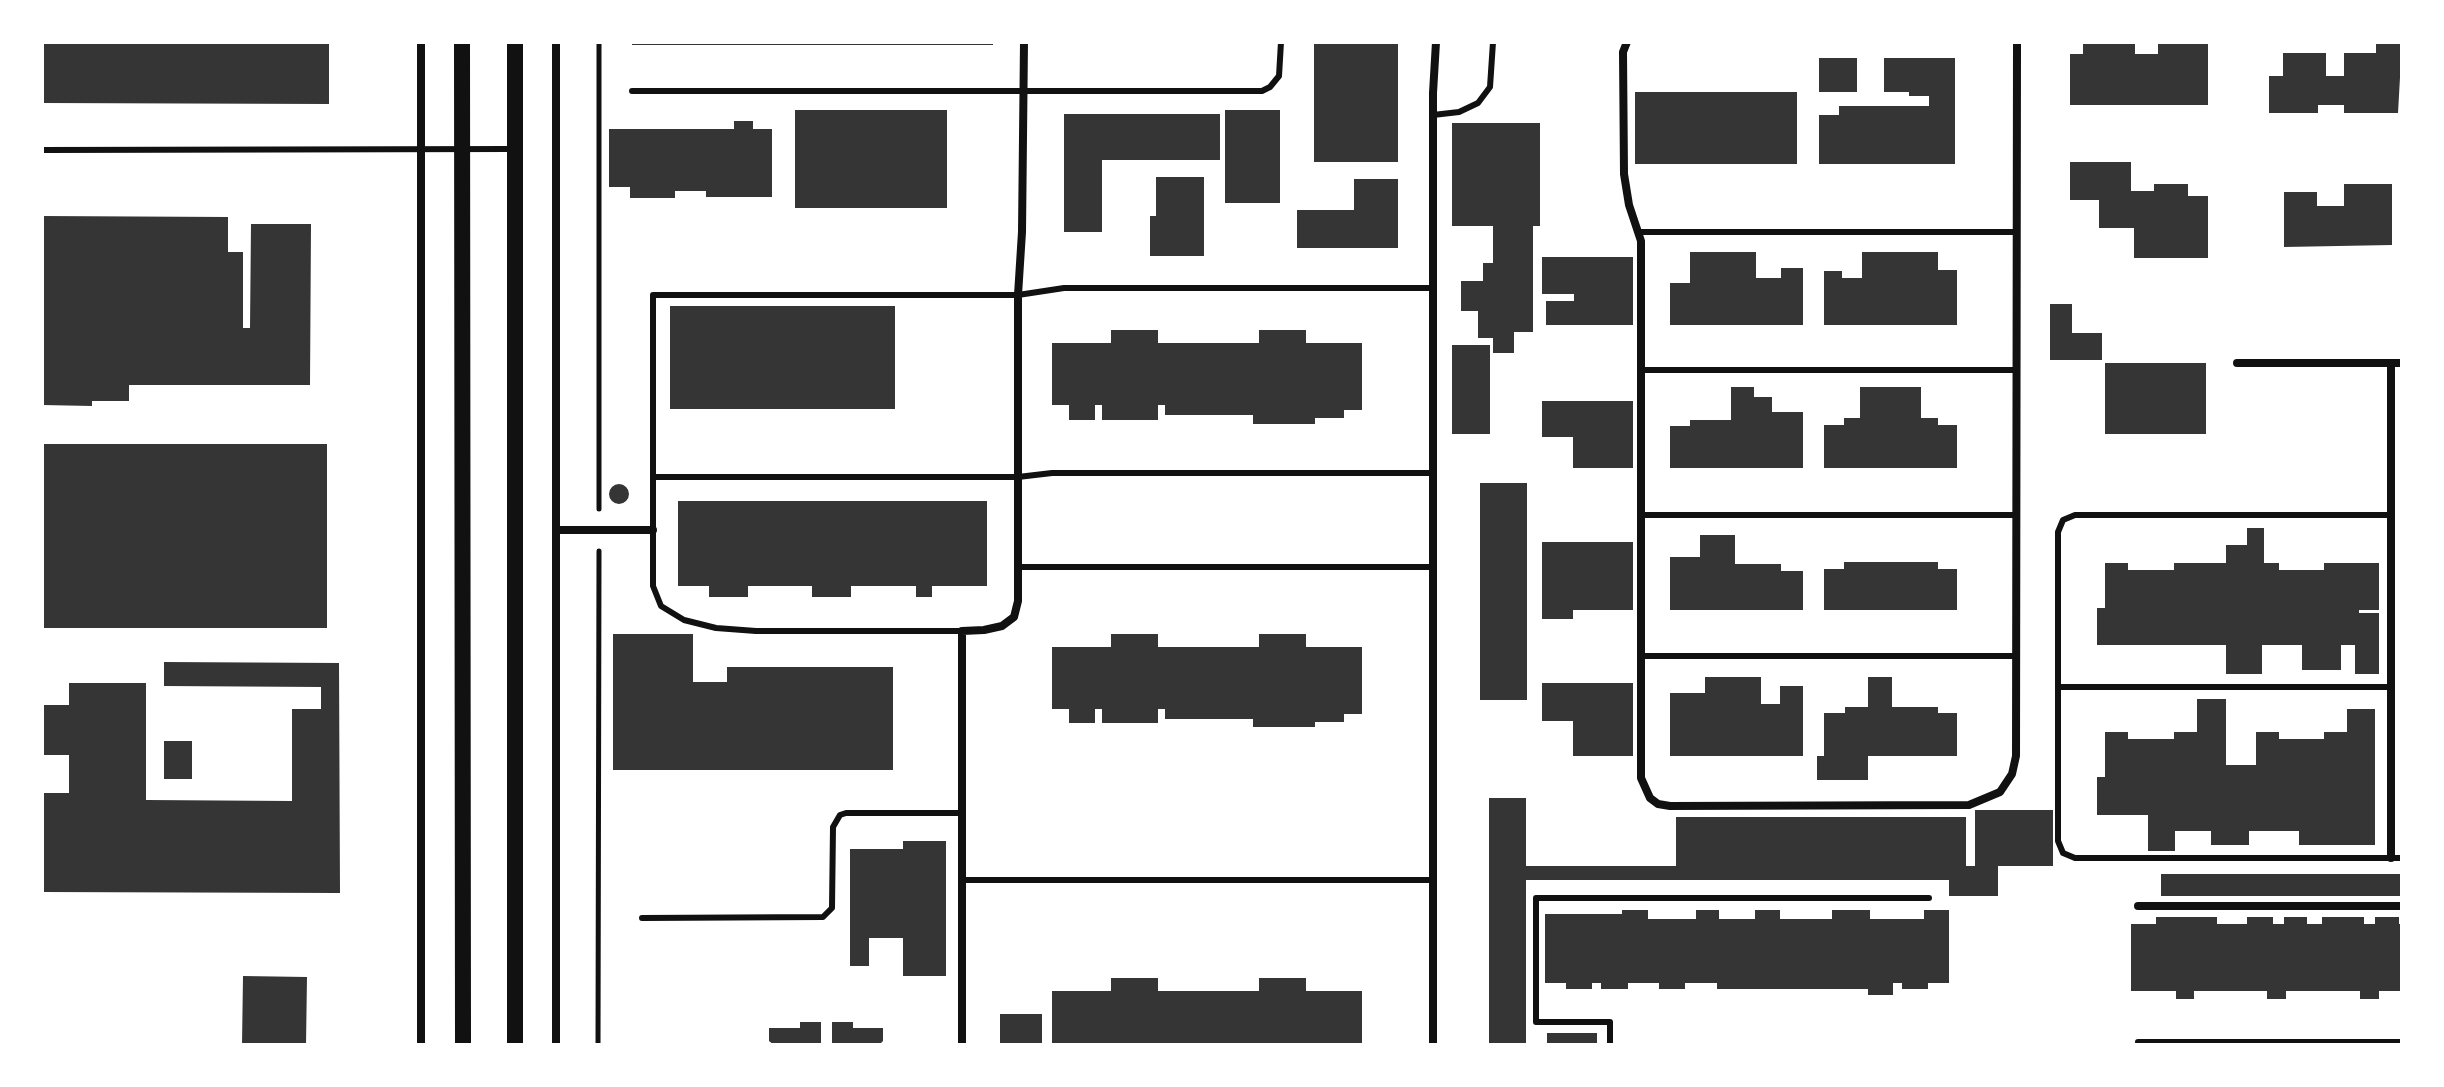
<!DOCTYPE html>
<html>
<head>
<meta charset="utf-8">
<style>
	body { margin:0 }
	#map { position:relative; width:2444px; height:1087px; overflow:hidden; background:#fff; font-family:"Work Sans",sans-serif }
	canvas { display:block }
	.frame { position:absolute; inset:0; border:44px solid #fff; pointer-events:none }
</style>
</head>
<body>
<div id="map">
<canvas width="2444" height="1087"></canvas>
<div class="frame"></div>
</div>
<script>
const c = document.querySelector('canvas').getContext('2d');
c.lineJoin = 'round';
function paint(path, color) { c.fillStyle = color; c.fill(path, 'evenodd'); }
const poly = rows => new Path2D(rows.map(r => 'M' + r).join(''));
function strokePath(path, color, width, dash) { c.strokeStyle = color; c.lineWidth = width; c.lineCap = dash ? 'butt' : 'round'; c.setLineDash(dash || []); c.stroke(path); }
const building = poly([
	[42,42,329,42,329,104,42,103],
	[632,42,993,42,993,45,632,45],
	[1314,42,1398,42,1398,162,1314,162],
	[2083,42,2135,42,2135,54,2158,54,2158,42,2208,42,2208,105,2070,105,2070,54,2083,54],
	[2376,42,2402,42,2398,113,2344,113,2344,105,2318,105,2318,113,2269,113,2269,76,2283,76,2283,53,2326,53,2326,76,2344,76,2344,53,2376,53],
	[1819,58,1857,58,1857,92,1819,92],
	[1884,58,1955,58,1955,164,1819,164,1819,115,1839,115,1839,106,1929,106,1929,96,1909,96,1909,92,1884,92],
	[1635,92,1797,92,1797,164,1635,164],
	[795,110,947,110,947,208,795,208],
	[1225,110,1280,110,1280,203,1225,203],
	[1064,114,1220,114,1220,160,1102,160,1102,232,1064,232],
	[734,121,753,121,753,129,772,129,772,197,706,197,706,191,675,191,675,198,630,198,630,187,609,187,609,129,734,129],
	[1452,123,1540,123,1540,226,1533,226,1533,332,1514,332,1514,353,1493,353,1493,338,1478,338,1478,311,1461,311,1461,281,1483,281,1483,263,1493,263,1493,226,1452,226],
	[2070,162,2131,162,2131,191,2154,191,2154,184,2188,184,2188,196,2208,196,2208,258,2134,258,2134,228,2099,228,2099,200,2070,200],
	[1156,177,1204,177,1204,256,1150,256,1150,216,1156,216],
	[1354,179,1398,179,1398,248,1297,248,1297,210,1354,210],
	[2344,184,2392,184,2392,245,2284,247,2284,192,2317,192,2317,206,2344,206],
	[42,216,228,217,228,252,243,252,243,328,250,328,251,224,311,224,310,385,129,385,129,401,92,401,92,406,42,405],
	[1690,252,1756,252,1756,278,1781,278,1781,268,1803,268,1803,325,1670,325,1670,283,1690,283],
	[1862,252,1938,252,1938,270,1957,270,1957,325,1824,325,1824,271,1842,271,1842,278,1862,278],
	[1542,257,1633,257,1633,325,1546,325,1546,301,1574,301,1574,294,1542,294],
	[2050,304,2072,304,2072,333,2102,333,2102,360,2050,360],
	[670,306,895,306,895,409,670,409],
	[1111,330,1158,330,1158,343,1259,343,1259,330,1306,330,1306,343,1362,343,1362,410,1344,410,1344,418,1315,418,1315,424,1253,424,1253,415,1165,415,1165,405,1158,405,1158,420,1102,420,1102,405,1095,405,1095,420,1069,420,1069,405,1052,405,1052,343,1111,343],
	[1452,345,1490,345,1490,434,1452,434],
	[2105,363,2206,363,2206,434,2105,434],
	[1731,387,1754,387,1754,397,1772,397,1772,412,1803,412,1803,468,1670,468,1670,426,1690,426,1690,420,1731,420],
	[1860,387,1921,387,1921,418,1938,418,1938,425,1957,425,1957,468,1824,468,1824,425,1844,425,1844,418,1860,418],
	[1542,401,1633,401,1633,468,1573,468,1573,437,1542,437],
	[42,444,327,444,327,628,42,628],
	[1480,483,1527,483,1527,700,1480,700],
	'609 494a10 10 0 1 1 20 0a10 10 0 1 1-20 0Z',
	[678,501,987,501,987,586,932,586,932,597,916,597,916,586,851,586,851,597,812,597,812,586,748,586,748,597,709,597,709,586,678,586],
	[2247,528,2264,528,2264,563,2279,563,2279,570,2324,570,2324,563,2379,563,2379,610,2359,610,2359,613,2379,613,2379,674,2355,674,2355,645,2341,645,2341,670,2302,670,2302,645,2262,645,2262,674,2226,674,2226,645,2097,645,2097,608,2105,608,2105,563,2128,563,2128,570,2174,570,2174,563,2226,563,2226,545,2247,545],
	[1700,535,1735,535,1735,564,1781,564,1781,571,1803,571,1803,610,1670,610,1670,557,1700,557],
	[1542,542,1633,542,1633,610,1573,610,1573,619,1542,619],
	[1844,562,1938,562,1938,569,1957,569,1957,610,1824,610,1824,569,1844,569],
	[613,634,693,634,693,682,727,682,727,667,893,667,893,770,613,770],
	[1111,634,1158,634,1158,647,1259,647,1259,634,1306,634,1306,647,1362,647,1362,714,1344,714,1344,722,1315,722,1315,727,1253,727,1253,719,1165,719,1165,709,1158,709,1158,723,1102,723,1102,709,1095,709,1095,723,1069,723,1069,709,1052,709,1052,647,1111,647],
	[164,662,339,663,340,893,42,892,42,793,69,793,69,755,42,755,42,705,69,705,69,683,146,683,146,800,292,801,292,709,321,709,321,687,164,686],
	[1705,677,1761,677,1761,704,1780,704,1780,686,1803,686,1803,756,1670,756,1670,693,1705,693],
	[1868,677,1892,677,1892,707,1938,707,1938,713,1957,713,1957,756,1868,756,1868,780,1817,780,1817,756,1824,756,1824,713,1845,713,1845,707,1868,707],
	[1542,683,1633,683,1633,756,1573,756,1573,721,1542,721],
	[2197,699,2226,699,2226,765,2256,765,2256,732,2279,732,2279,739,2324,739,2324,732,2347,732,2347,709,2375,709,2375,845,2299,845,2299,831,2249,831,2249,845,2211,845,2211,831,2175,831,2175,851,2148,851,2148,815,2097,815,2097,777,2105,777,2105,732,2128,732,2128,739,2174,739,2174,732,2197,732],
	[164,741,192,741,192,779,164,779],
	[1489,798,1526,798,1526,866,1676,866,1676,817,1966,817,1966,866,1975,866,1975,810,2053,810,2053,866,1998,866,1998,896,1949,896,1949,880,1526,880,1526,1045,1489,1045],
	[903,841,946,841,946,976,903,976,903,938,869,938,869,966,850,966,850,849,903,849],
	[2161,874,2402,874,2402,896,2161,896],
	[1622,910,1648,910,1648,919,1696,919,1696,910,1719,910,1719,919,1755,919,1755,910,1780,910,1780,919,1832,919,1832,910,1870,910,1870,919,1924,919,1924,910,1949,910,1949,983,1928,983,1928,989,1902,989,1902,983,1893,983,1893,995,1868,995,1868,989,1717,989,1717,983,1685,983,1685,989,1659,989,1659,983,1628,983,1628,989,1601,989,1601,983,1592,983,1592,989,1566,989,1566,983,1545,983,1545,914,1622,914],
	[2156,917,2217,917,2217,924,2247,924,2247,917,2273,917,2273,924,2284,924,2284,917,2307,917,2307,924,2322,924,2322,917,2364,917,2364,924,2375,924,2375,917,2399,917,2399,924,2402,924,2402,991,2379,991,2379,999,2360,999,2360,991,2286,991,2286,999,2267,999,2267,991,2194,991,2194,999,2176,999,2176,991,2131,991,2131,924,2156,924],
	[243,976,307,977,306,1045,242,1045],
	[1111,978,1158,978,1158,991,1259,991,1259,978,1306,978,1306,991,1362,991,1362,1045,1052,1045,1052,991,1111,991],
	[1000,1014,1042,1014,1042,1045,1000,1045],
	[800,1022,821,1022,821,1045,774,1045,769,1041,769,1028,800,1028],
	[832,1022,853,1022,853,1028,883,1028,883,1041,879,1045,832,1045],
	[1547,1033,1597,1033,1597,1045,1547,1045]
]);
const path = poly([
	[599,509,599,42],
	[598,1045,599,551]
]);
const service = poly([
	[632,91,1262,91,1270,87,1279,76,1281,42],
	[1433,115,1459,112,1478,103,1490,87,1493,42],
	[42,150,511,149],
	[1640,232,2016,232],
	[1433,288,1064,288,1018,295,653,295,653,477,1018,477,1052,473,1433,473],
	[1641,370,2016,370],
	[653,477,653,586,661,606,684,620,716,628,756,631,962,631],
	[1641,515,2016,515],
	[2391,515,2075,515,2063,520,2058,532,2058,841,2063,853,2075,858,2402,858],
	[1018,567,1433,567],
	[1641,656,2016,656],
	[2058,687,2391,687],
	[962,880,1433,880],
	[642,918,823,917,832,908,833,827,840,815,846,813,962,813],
	[2138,1042,2402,1042],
	[1610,1045,1610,1022,1536,1022,1536,898,1929,898]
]);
const minor = poly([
	[421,42,421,1045],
	[556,42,556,1045],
	[1627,42,1623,52,1624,174,1629,205,1641,241,1641,778,1650,798,1658,804,1670,806,1969,805,2000,792,2012,774,2016,756,2017,42],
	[2237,363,2402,363],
	[2391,363,2391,858],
	[556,530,653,530],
	[2138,906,2402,906],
	[962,1045,962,631,984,630,1002,626,1014,617,1018,601,1018,295,1022,232,1024,42],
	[1433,1045,1433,93,1436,42]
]);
const secondary = poly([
	[462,42,463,1045],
	[515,42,515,1045]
]);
paint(building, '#353535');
strokePath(path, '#111', 5);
strokePath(service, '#111', 6);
strokePath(minor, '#111', 8);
strokePath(secondary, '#111', 16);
</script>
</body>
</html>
